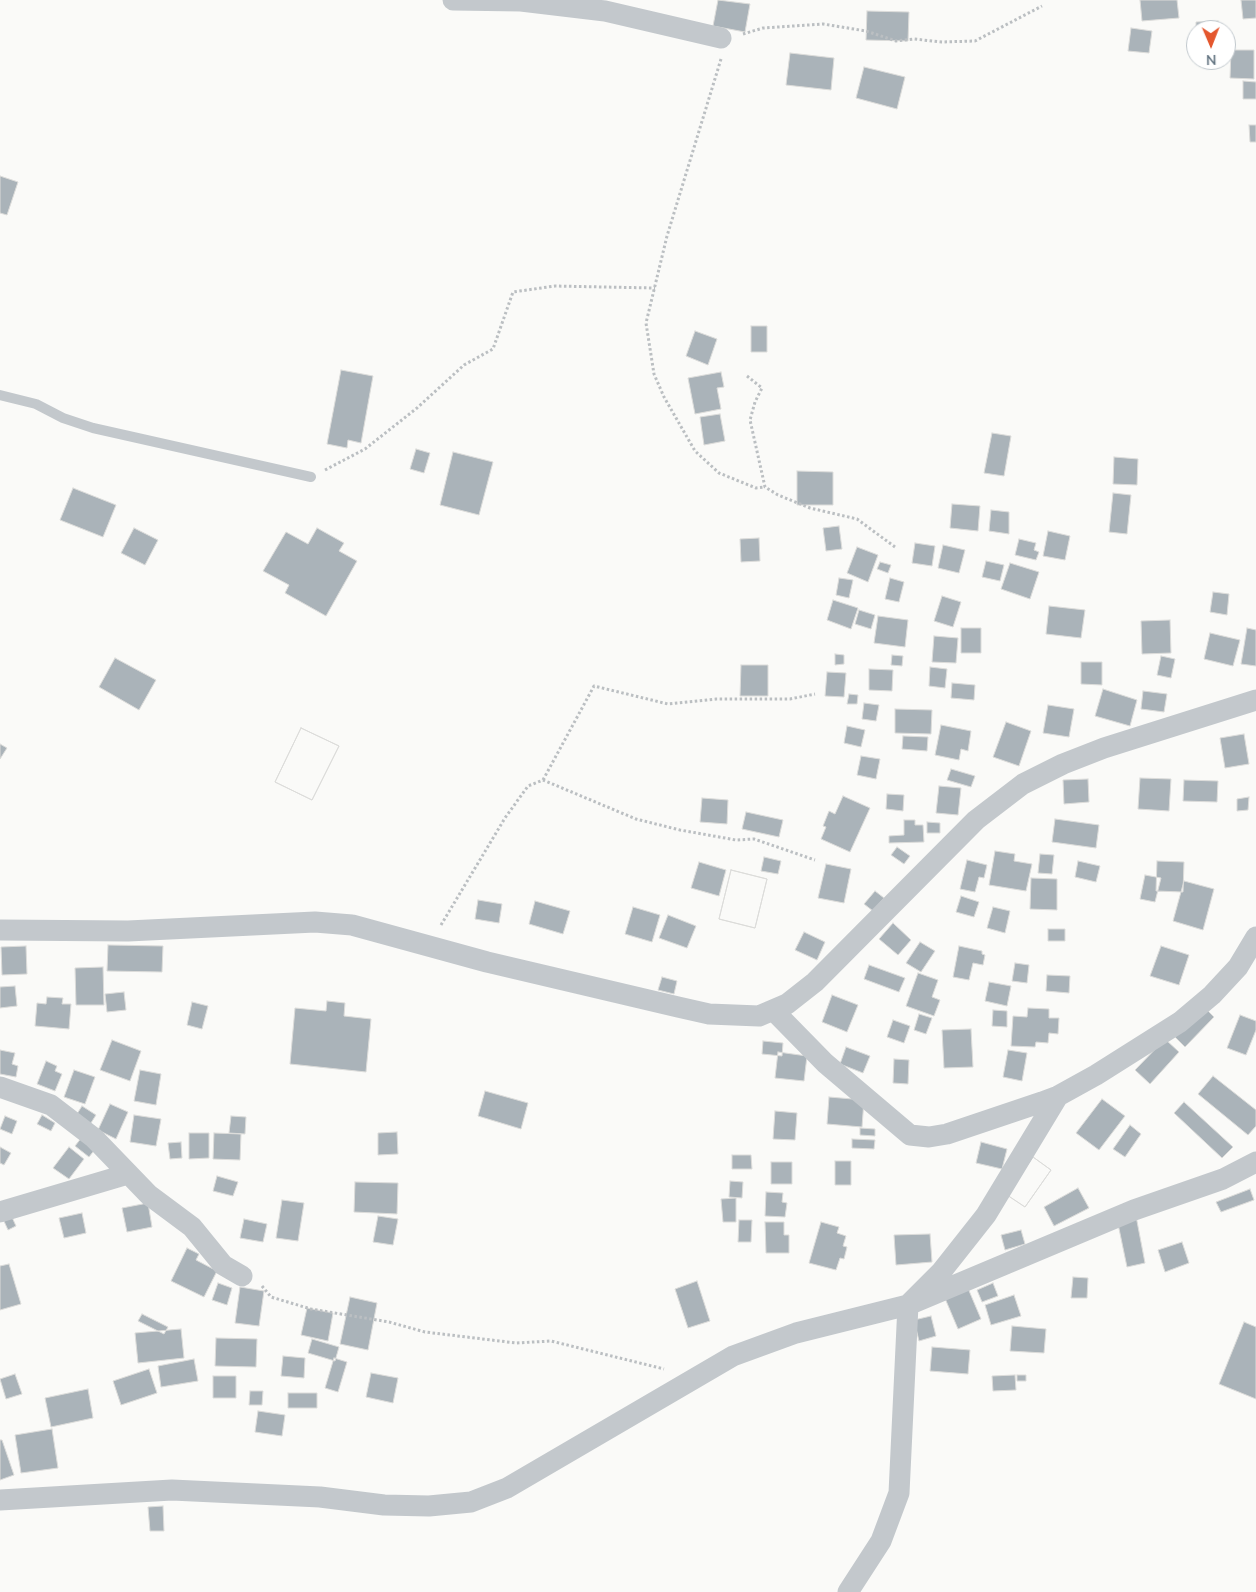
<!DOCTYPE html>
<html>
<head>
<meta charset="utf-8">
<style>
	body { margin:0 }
	#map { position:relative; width:1256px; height:1592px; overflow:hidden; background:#fafaf8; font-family:"Nunito Sans",sans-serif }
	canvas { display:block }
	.north { position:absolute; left:1186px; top:20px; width:50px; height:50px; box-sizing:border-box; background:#fff; border:1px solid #c1c8cd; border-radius:50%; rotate:179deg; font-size:14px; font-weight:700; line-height:20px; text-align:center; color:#657683 }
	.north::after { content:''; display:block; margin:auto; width:18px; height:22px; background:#e4572e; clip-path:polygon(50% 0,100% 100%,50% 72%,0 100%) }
</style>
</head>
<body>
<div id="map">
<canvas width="1256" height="1592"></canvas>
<div class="north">N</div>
</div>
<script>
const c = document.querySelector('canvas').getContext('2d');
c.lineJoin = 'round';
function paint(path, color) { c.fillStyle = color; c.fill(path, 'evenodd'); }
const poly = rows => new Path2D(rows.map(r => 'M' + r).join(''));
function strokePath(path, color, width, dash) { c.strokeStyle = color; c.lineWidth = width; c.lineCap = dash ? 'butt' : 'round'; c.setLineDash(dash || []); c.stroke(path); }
const building = poly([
	[718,0,750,4,745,32,713,26,718,0],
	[1140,0,1177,0,1179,18,1142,21,1140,0],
	[1241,0,1256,0,1256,18,1243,19,1241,0],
	[867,11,909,12,908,41,866,40,867,11],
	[1218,21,1219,30,1196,30,1196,22,1218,21],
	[1131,28,1152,31,1149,53,1128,51,1131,28],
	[1231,50,1254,50,1254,79,1230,78,1231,50],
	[790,53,834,58,831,90,786,85,790,53],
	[864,67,905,77,897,109,856,98,864,67],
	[1243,81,1256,82,1256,99,1243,99,1243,81],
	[1249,125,1256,125,1256,142,1250,142,1249,125],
	[0,176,18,182,7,215,0,213,0,176],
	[751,326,767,326,767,352,751,352,751,326],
	[695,331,717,339,708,365,686,356,695,331],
	[341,370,373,376,361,443,348,440,347,448,327,444,341,370],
	[721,372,724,387,717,388,721,409,695,414,688,378,721,372],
	[720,414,725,441,704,445,700,417,720,414],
	[992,433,1011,436,1004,476,984,473,992,433],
	[416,449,430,453,424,473,410,469,416,449],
	[453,452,493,462,479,515,440,505,453,452],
	[1114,457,1138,459,1137,485,1113,484,1114,457],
	[797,471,833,472,833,505,797,505,797,471],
	[73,488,116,505,103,537,60,520,73,488],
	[1113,493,1131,495,1127,534,1109,532,1113,493],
	[952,504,980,506,978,531,950,528,952,504],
	[991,510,1009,512,1009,534,989,531,991,510],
	[839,526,842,549,826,551,823,528,839,526],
	[134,528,158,540,145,565,121,553,134,528],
	[317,528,344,543,339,551,357,561,326,616,285,593,289,585,263,571,286,532,308,544,317,528],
	[1048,531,1070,536,1065,560,1043,556,1048,531],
	[759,538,760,561,741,562,740,539,759,538],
	[1019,539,1036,543,1034,550,1039,552,1036,560,1015,555,1019,539],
	[915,543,935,546,932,566,912,563,915,543],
	[943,545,965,550,959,573,938,568,943,545],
	[857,547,878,555,868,582,847,573,857,547],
	[986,561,1004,565,1000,581,982,577,986,561],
	[880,562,891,565,888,573,877,569,880,562],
	[1010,563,1039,572,1030,599,1001,589,1010,563],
	[839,578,853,580,849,598,836,595,839,578],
	[890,578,904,582,899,602,885,599,890,578],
	[1213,592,1229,594,1227,615,1210,612,1213,592],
	[942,596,961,602,953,627,934,621,942,596],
	[833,600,858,608,851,629,827,620,833,600],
	[1049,606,1085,610,1081,638,1046,634,1049,606],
	[859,610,875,615,871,629,855,624,859,610],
	[878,616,908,620,905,647,874,643,878,616],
	[1170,620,1171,653,1142,654,1141,621,1170,620],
	[961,628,981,628,981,653,961,653,961,628],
	[1247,628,1256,630,1256,666,1241,664,1247,628],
	[1210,633,1240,640,1233,666,1204,659,1210,633],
	[934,636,958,638,956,663,932,662,934,636],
	[835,654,844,655,844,664,835,665,835,654],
	[892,655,903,656,902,666,891,665,892,655],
	[1161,656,1175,659,1171,678,1157,675,1161,656],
	[115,658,156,680,139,710,99,687,115,658],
	[1081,662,1102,662,1102,685,1081,684,1081,662],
	[741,665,768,665,768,696,740,696,741,665],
	[930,667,947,669,945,688,929,686,930,667],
	[869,669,893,670,892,691,869,690,869,669],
	[827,672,846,673,844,697,825,696,827,672],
	[952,683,975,685,974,700,951,698,952,683],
	[1103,689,1137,700,1130,726,1095,716,1103,689],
	[1143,691,1167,694,1164,712,1141,709,1143,691],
	[849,694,858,695,857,704,847,704,849,694],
	[864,703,879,705,876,721,862,719,864,703],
	[1048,705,1074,709,1069,737,1043,733,1048,705],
	[895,709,932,710,931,734,895,733,895,709],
	[1006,722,1031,731,1019,766,993,757,1006,722],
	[941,725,971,731,968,751,961,749,959,760,935,755,941,725],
	[847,726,865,730,861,747,844,743,847,726],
	[301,728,339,746,312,800,275,782,301,728],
	[301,728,339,746,312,800,275,782,301,728],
	[1244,734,1249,764,1225,768,1220,738,1244,734],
	[903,736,928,737,927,751,902,749,903,736],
	[0,744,7,748,0,759,0,744],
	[861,756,880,759,876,779,857,775,861,756],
	[951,769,975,776,971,787,947,780,951,769],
	[1140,778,1171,779,1169,811,1138,809,1140,778],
	[1088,779,1089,802,1064,804,1063,780,1088,779],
	[1184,780,1218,781,1217,802,1183,801,1184,780],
	[939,786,961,788,958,815,936,813,939,786],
	[887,794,904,795,903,811,886,809,887,794],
	[843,796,870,808,850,852,821,839,826,827,823,826,829,811,835,814,843,796],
	[1249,797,1248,810,1237,811,1237,799,1249,797],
	[702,798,728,800,727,824,700,822,702,798],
	[746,812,783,820,779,837,742,829,746,812],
	[1055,819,1099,825,1096,848,1052,842,1055,819],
	[904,820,915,820,915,825,923,825,924,842,889,843,889,836,904,835,904,820],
	[927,822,940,823,940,833,927,833,927,822],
	[897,847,910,856,904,864,891,855,897,847],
	[995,851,1015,854,1014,861,1032,864,1026,891,989,885,995,851],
	[1040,854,1054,855,1052,874,1038,873,1040,854],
	[764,857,781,861,778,874,761,871,764,857],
	[967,860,987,865,984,878,979,877,975,892,960,889,967,860],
	[1078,861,1100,866,1096,882,1075,877,1078,861],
	[1157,861,1184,862,1183,892,1156,891,1157,861],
	[699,862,726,870,719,896,691,888,699,862],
	[826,864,851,869,844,903,818,898,826,864],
	[731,870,767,879,755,928,719,919,731,870],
	[731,870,767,879,755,928,719,919,731,870],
	[1145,875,1161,878,1155,902,1140,899,1145,875],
	[1031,878,1057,879,1057,910,1030,909,1031,878],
	[1184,881,1214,889,1203,930,1173,921,1184,881],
	[875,891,884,898,873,911,864,904,875,891],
	[961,896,979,902,974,917,956,912,961,896],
	[478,900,502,904,499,923,475,919,478,900],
	[535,901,570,911,563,934,529,924,535,901],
	[633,907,660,915,652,942,625,934,633,907],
	[993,907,1010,911,1005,933,987,928,993,907],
	[668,915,696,926,687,948,659,938,668,915],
	[893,923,911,940,898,955,879,939,893,923],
	[1048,929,1065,929,1065,941,1048,941,1048,929],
	[804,932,825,942,817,960,795,950,804,932],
	[920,942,935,951,921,972,906,963,920,942],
	[108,945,163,946,162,972,107,971,108,945],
	[26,946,27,974,2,975,1,947,26,946],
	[959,946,982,951,982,954,985,955,983,965,973,963,969,980,953,977,959,946],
	[1161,946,1189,955,1179,985,1150,976,1161,946],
	[1015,963,1029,965,1027,983,1012,981,1015,963],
	[869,965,905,978,899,992,864,979,869,965],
	[103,967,104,1005,76,1005,75,968,103,967],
	[918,973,938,980,932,997,940,1000,934,1016,906,1006,918,973],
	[1047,975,1070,976,1069,993,1046,991,1047,975],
	[662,977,677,981,674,994,658,990,662,977],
	[989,982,1011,986,1007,1006,985,1001,989,982],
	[15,986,17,1006,0,1008,0,987,15,986],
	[124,992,126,1010,107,1012,105,994,124,992],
	[832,995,858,1005,847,1032,822,1022,832,995],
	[47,997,63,998,62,1004,71,1004,69,1029,35,1026,37,1003,46,1004,47,997],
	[327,1001,345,1003,344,1016,371,1019,366,1072,290,1064,295,1008,326,1011,327,1001],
	[192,1002,208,1006,202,1029,187,1025,192,1002],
	[1201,1004,1214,1017,1185,1047,1171,1033,1201,1004],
	[1028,1008,1049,1009,1049,1018,1059,1018,1058,1034,1049,1033,1048,1043,1036,1042,1035,1047,1011,1046,1013,1016,1027,1017,1028,1008],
	[993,1010,1007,1011,1007,1027,992,1026,993,1010],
	[919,1014,932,1018,926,1034,914,1030,919,1014],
	[1240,1015,1256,1021,1256,1030,1246,1055,1227,1048,1240,1015],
	[893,1020,910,1026,904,1043,887,1037,893,1020],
	[971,1029,973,1067,944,1068,942,1030,971,1029],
	[1165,1039,1179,1052,1150,1084,1135,1070,1165,1039],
	[112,1040,141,1051,130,1081,100,1070,112,1040],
	[763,1041,783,1043,782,1056,762,1054,763,1041],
	[846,1047,870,1056,863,1073,840,1064,846,1047],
	[0,1050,15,1053,12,1064,18,1066,16,1077,0,1074,0,1050],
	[1008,1050,1027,1053,1022,1081,1003,1077,1008,1050],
	[778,1052,807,1056,804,1081,775,1078,778,1052],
	[894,1059,909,1060,908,1084,893,1083,894,1059],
	[46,1061,57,1066,55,1071,62,1074,55,1091,37,1084,46,1061],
	[74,1070,95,1077,85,1104,64,1097,74,1070],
	[140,1070,161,1074,156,1105,134,1101,140,1070],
	[1213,1076,1256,1110,1256,1126,1248,1135,1198,1094,1213,1076],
	[485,1091,528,1103,521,1129,478,1116,485,1091],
	[829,1097,864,1100,862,1127,827,1124,829,1097],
	[1102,1099,1125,1116,1099,1150,1076,1133,1102,1099],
	[1184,1102,1233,1147,1222,1158,1174,1113,1184,1102],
	[110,1104,128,1112,116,1139,98,1130,110,1104],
	[82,1106,96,1115,89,1126,75,1117,82,1106],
	[775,1111,797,1113,795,1140,773,1139,775,1111],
	[42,1115,55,1123,51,1131,37,1124,42,1115],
	[134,1115,161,1119,156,1146,130,1142,134,1115],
	[5,1116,17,1121,12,1134,0,1129,5,1116],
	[231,1116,246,1117,245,1134,229,1133,231,1116],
	[1130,1125,1141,1134,1125,1157,1113,1149,1130,1125],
	[860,1128,875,1129,875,1136,860,1135,860,1128],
	[397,1132,398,1154,378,1155,378,1133,397,1132],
	[189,1133,209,1133,209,1158,189,1159,189,1133],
	[214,1133,241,1134,240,1160,213,1159,214,1133],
	[82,1137,96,1148,89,1157,75,1146,82,1137],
	[852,1139,875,1140,874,1149,852,1148,852,1139],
	[181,1142,182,1158,170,1159,168,1143,181,1142],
	[981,1142,1007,1149,1002,1169,976,1163,981,1142],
	[0,1147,11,1153,4,1165,0,1163,0,1147],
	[69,1147,84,1159,69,1179,53,1168,69,1147],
	[732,1155,751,1155,752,1169,732,1169,732,1155],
	[1033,1157,1051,1170,1025,1207,1007,1195,1033,1157],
	[1033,1157,1051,1170,1025,1207,1007,1195,1033,1157],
	[835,1161,851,1161,851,1185,835,1185,835,1161],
	[771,1162,792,1162,792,1184,771,1184,771,1162],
	[217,1176,238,1182,233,1196,213,1191,217,1176],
	[730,1181,743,1182,742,1198,729,1197,730,1181],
	[355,1182,398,1183,397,1214,354,1212,355,1182],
	[1078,1188,1089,1208,1054,1226,1044,1207,1078,1188],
	[1250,1189,1254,1200,1221,1212,1216,1202,1250,1189],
	[766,1192,783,1193,782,1202,787,1203,785,1217,765,1216,766,1192],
	[736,1198,736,1222,723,1222,721,1199,736,1198],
	[282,1200,304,1203,298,1241,276,1238,282,1200],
	[148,1203,152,1227,127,1232,122,1208,148,1203],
	[82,1213,86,1233,64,1238,59,1218,82,1213],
	[11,1215,16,1226,8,1230,3,1219,11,1215],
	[378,1216,398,1219,393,1245,373,1242,378,1216],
	[1136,1216,1145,1263,1127,1267,1117,1219,1136,1216],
	[244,1219,267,1224,263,1242,240,1238,244,1219],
	[739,1220,752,1220,751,1242,738,1242,739,1220],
	[765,1222,784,1222,784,1235,789,1235,789,1253,766,1253,765,1222],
	[821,1222,839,1227,837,1233,846,1236,843,1246,847,1247,844,1259,840,1258,836,1270,809,1263,821,1222],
	[1021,1230,1025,1244,1005,1250,1001,1235,1021,1230],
	[930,1234,932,1262,896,1265,894,1235,930,1234],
	[1182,1242,1189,1263,1165,1272,1158,1250,1182,1242],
	[187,1248,199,1254,196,1260,217,1271,204,1297,171,1281,187,1248],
	[9,1264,21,1304,0,1310,0,1266,9,1264],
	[1073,1277,1088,1278,1087,1298,1071,1298,1073,1277],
	[697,1281,710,1321,688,1328,675,1289,697,1281],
	[218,1283,232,1288,227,1305,212,1300,218,1283],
	[993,1283,998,1296,982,1302,977,1290,993,1283],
	[967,1286,981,1319,958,1329,944,1296,967,1286],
	[240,1287,264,1291,259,1326,235,1323,240,1287],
	[1014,1295,1021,1316,991,1325,985,1305,1014,1295],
	[350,1297,377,1303,368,1350,340,1344,350,1297],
	[307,1308,333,1313,328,1341,301,1335,307,1308],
	[142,1314,168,1327,164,1334,138,1321,142,1314],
	[931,1316,936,1336,919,1341,914,1320,931,1316],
	[1244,1322,1256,1327,1256,1399,1219,1384,1244,1322],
	[1012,1326,1046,1329,1044,1353,1010,1351,1012,1326],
	[181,1329,184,1358,138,1363,135,1333,181,1329],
	[216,1338,257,1339,256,1367,215,1366,216,1338],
	[312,1339,339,1347,335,1361,308,1353,312,1339],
	[932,1347,970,1350,968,1374,930,1371,932,1347],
	[283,1356,305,1358,304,1378,281,1376,283,1356],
	[334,1358,347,1362,338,1392,325,1388,334,1358],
	[194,1359,198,1381,161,1387,158,1366,194,1359],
	[149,1369,157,1393,121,1405,113,1381,149,1369],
	[371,1373,398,1378,393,1403,366,1397,371,1373],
	[15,1374,22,1394,6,1399,0,1379,15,1374],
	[1015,1375,1016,1390,993,1391,992,1376,1015,1375],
	[1017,1375,1026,1375,1026,1381,1017,1381,1017,1375],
	[213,1376,236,1376,236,1398,213,1398,213,1376],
	[88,1389,93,1418,51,1427,45,1398,88,1389],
	[250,1391,263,1391,262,1405,249,1405,250,1391],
	[288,1393,317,1393,317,1408,288,1408,288,1393],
	[258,1411,285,1415,282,1436,255,1432,258,1411],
	[52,1429,58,1468,21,1473,15,1435,52,1429],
	[0,1440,2,1440,14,1475,0,1480,0,1440],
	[163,1506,164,1531,150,1531,148,1507,163,1506]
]);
const path = poly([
	[743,34,763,28,823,24,866,31,896,41,914,39,942,42,975,41,1042,6],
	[721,59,667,236,646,323,654,374,664,397,695,451,719,473,756,488,765,487],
	[747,376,762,388,755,402,750,420,765,487,778,495,810,508,857,519,895,547],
	[325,470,365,449,417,408,464,365,493,349,513,292,555,286,655,288],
	[543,780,594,686,668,704,716,699,790,699,815,694],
	[441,925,505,818,528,786,543,780,636,819,680,830,736,840,754,839,815,860],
	[262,1286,271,1297,311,1309,389,1322,425,1332,516,1343,551,1341,664,1369]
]);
const lane = poly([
	[0,395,36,404,63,418,93,428,311,477]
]);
const street = poly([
	[453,0,521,1,605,11,721,38],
	[0,930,128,931,315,922,352,925,487,962,678,1007,709,1014,759,1016,787,1004,815,982,976,820,1023,784,1063,764,1104,748,1256,700],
	[774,1011,825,1063,897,1124,910,1135,929,1137,947,1134,1042,1102,1058,1096,1096,1075,1180,1022,1212,995,1238,967,1256,937],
	[0,1087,51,1105,94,1138,149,1195,192,1227,223,1265,242,1276],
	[0,1212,128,1174],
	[0,1500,172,1490,320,1497,384,1505,429,1506,471,1502,507,1488,733,1356,796,1333,908,1305,1134,1210,1223,1179,1256,1162],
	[848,1592,881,1541,899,1493,908,1305,941,1272,986,1215,1058,1096]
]);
paint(building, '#aab3b9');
strokePath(building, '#dcdcda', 1);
strokePath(path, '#bbbfc2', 3, [2.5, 2.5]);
strokePath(lane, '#c3c8cc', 10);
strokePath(street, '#c3c8cc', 21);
</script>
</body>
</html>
